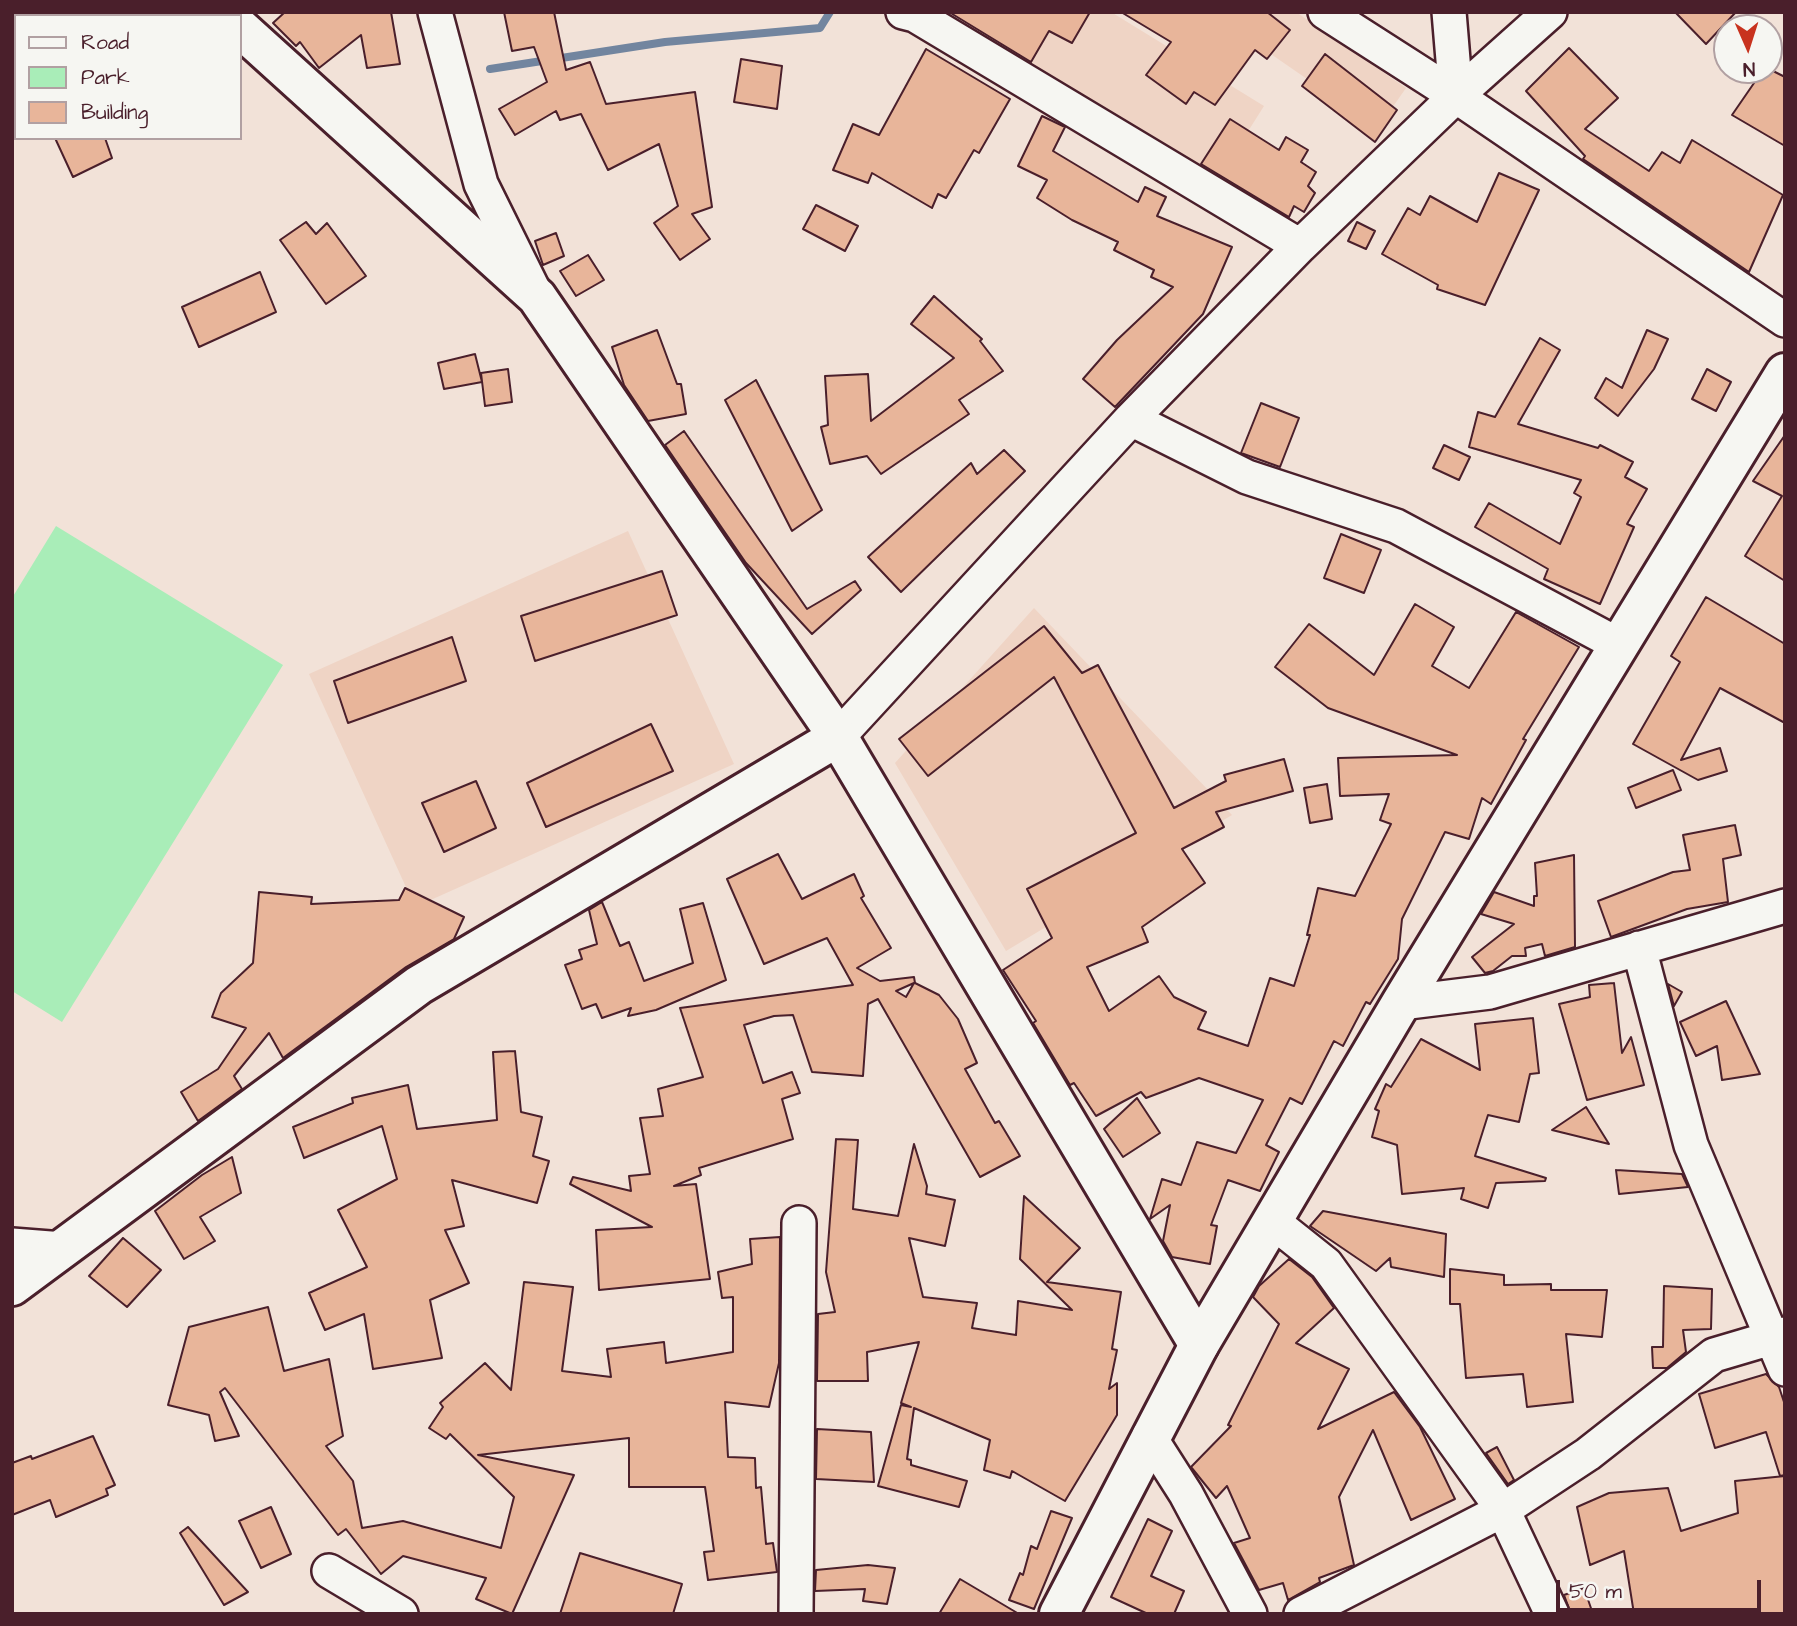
<!DOCTYPE html>
<html>
<head>
<meta charset="utf-8">
<style>
	body { margin:0 }
	#map { position:relative; width:1797px; height:1626px; overflow:hidden; background:#f2e2d8; font-family:"Architects Daughter",sans-serif }
	canvas { display:block }
	.frame { position:absolute; inset:0; border:14px solid #4a1f2b; pointer-events:none }
	.legend { position:absolute; left:14px; top:14px; width:228px; height:126px; box-sizing:border-box; background:#f6f6f2; border:2px solid #b1a0a2; margin:0; padding:9px 12px; list-style:none; font-size:21px; color:#4a1f2b }
	.legend li { display:flex; align-items:center; gap:14px; height:35px }
	.legend b { width:35px; border:2px solid #b1a0a2 }
	.north { position:absolute; left:1713px; top:14px; width:70px; height:70px; box-sizing:border-box; background:#f6f6f2; border:2px solid #b1a0a2; border-radius:50%; rotate:177deg; font-size:19px; font-weight:700; line-height:28px; text-align:center; color:#4a1f2b }
	.north::after { content:''; display:block; margin:auto; width:24px; height:32px; background:#c8321e; clip-path:polygon(50% 0,100% 100%,50% 72%,0 100%) }
	.scale { position:absolute; left:1556px; top:1580px; width:205px; height:32px; box-sizing:border-box; border:4px solid #4a1f2b; border-top:0; padding-left:9px; font-size:21px; line-height:24px; white-space:nowrap; color:#4a1f2b; -webkit-text-stroke:5px #f6f6f2; paint-order:stroke }
</style>
</head>
<body>
<div id="map">
<canvas width="1797" height="1626"></canvas>
<div class="frame"></div>
<ul class="legend">
<li><b style="height:9px;background:#f6f6f2"></b>Road</li>
<li><b style="height:19px;background:#a9edb8"></b>Park</li>
<li><b style="height:19px;background:#e8b59a"></b>Building</li>
</ul>
<div class="north">N</div>
<div class="scale">50 m</div>
</div>
<script>
const c = document.querySelector('canvas').getContext('2d');
c.lineJoin = 'round';
function paint(path, color) { c.fillStyle = color; c.fill(path, 'evenodd'); }
const poly = rows => new Path2D(rows.map(r => 'M' + r).join(''));
function strokePath(path, color, width, dash) { c.strokeStyle = color; c.lineWidth = width; c.lineCap = dash ? 'butt' : 'round'; c.setLineDash(dash || []); c.stroke(path); }
const built = poly([
	[967,12,1111,12,1264,106,1216,182,960,24],
	[1210,12,1296,12,1406,88,1378,128],
	[628,531,734,764,415,907,309,674],
	[1034,608,1232,815,1006,951,895,763]
]);
const green = poly([
	[56,526,283,665,62,1022,12,991,12,598]
]);
const stream = poly([
	[490,69,665,42,820,28,830,12]
]);
const building = poly([
	[285,12,391,12,400,64,367,68,361,35,319,68,300,42,296,46,273,23,285,12],
	[504,12,554,12,566,70,590,62,606,104,695,92,712,207,692,214,710,239,680,260,654,223,678,206,659,144,608,170,581,114,560,120,556,111,515,135,499,109,547,82,534,47,512,51,504,12],
	[949,12,1090,12,1072,43,1049,31,1031,62,949,12],
	[1121,12,1267,12,1290,30,1267,59,1255,50,1215,105,1194,92,1186,104,1146,75,1171,42,1121,12],
	[1675,12,1736,12,1706,44,1675,12],
	[1569,48,1618,98,1585,129,1649,171,1662,152,1680,163,1692,140,1783,195,1749,272,1583,159,1585,156,1526,91,1569,48],
	[926,49,1010,99,979,153,974,150,946,198,938,194,932,208,872,173,868,183,833,170,853,124,879,135,926,49],
	[1325,54,1397,110,1375,142,1302,86,1325,54],
	[741,59,782,66,777,109,734,102,741,59],
	[1769,69,1785,77,1785,146,1732,115,1763,70,1769,69],
	[1042,116,1065,127,1053,151,1138,202,1145,187,1166,197,1157,216,1232,247,1203,314,1115,407,1083,379,1117,340,1173,287,1151,277,1154,270,1114,250,1118,242,1072,220,1037,198,1047,180,1018,166,1042,116],
	[1230,119,1279,150,1286,137,1308,150,1301,162,1316,172,1308,186,1315,193,1304,212,1294,206,1289,217,1201,164,1230,119],
	[55,138,105,138,112,158,73,177,55,138],
	[1499,173,1539,190,1485,305,1437,289,1438,285,1382,254,1408,208,1420,215,1430,196,1477,222,1499,173],
	[816,205,858,226,845,251,803,229,816,205],
	[306,222,316,234,327,223,366,276,326,304,280,240,306,222],
	[1357,222,1375,231,1366,249,1348,241,1357,222],
	[556,233,564,256,543,265,535,241,556,233],
	[588,255,604,280,576,296,560,271,588,255],
	[260,272,276,312,199,347,182,307,260,272],
	[934,296,982,339,980,341,1003,371,959,400,969,414,881,474,867,456,830,464,821,427,828,425,825,376,868,374,871,421,954,358,911,324,934,296],
	[657,330,677,384,681,384,686,414,648,421,624,385,612,347,657,330],
	[1647,330,1668,339,1654,369,1618,416,1595,398,1606,378,1622,388,1647,330],
	[1540,338,1560,350,1518,424,1598,448,1600,445,1633,462,1625,477,1647,489,1627,524,1634,527,1600,604,1544,579,1548,569,1475,527,1489,503,1560,544,1581,497,1574,493,1581,480,1469,447,1478,412,1495,417,1540,338],
	[475,354,482,382,444,389,438,363,475,354],
	[508,369,512,402,485,406,481,373,508,369],
	[1707,369,1731,382,1716,411,1692,399,1707,369],
	[756,380,822,510,792,531,725,400,756,380],
	[1261,403,1299,418,1280,467,1241,453,1261,403],
	[684,431,807,609,855,581,861,590,812,634,746,563,665,445,684,431],
	[1785,435,1785,581,1745,556,1782,496,1753,481,1785,435],
	[1444,445,1470,457,1459,480,1433,468,1444,445],
	[1004,450,1025,471,901,592,868,557,971,463,977,474,1004,450],
	[1341,534,1381,550,1364,593,1324,578,1341,534],
	[662,571,677,615,535,661,521,616,662,571],
	[1706,597,1785,644,1785,723,1720,688,1681,760,1720,748,1727,771,1698,780,1633,744,1680,662,1671,656,1706,597],
	[1415,604,1454,627,1432,666,1469,688,1516,612,1579,647,1523,739,1526,740,1491,804,1482,798,1469,839,1445,832,1402,919,1398,959,1370,1004,1366,1002,1343,1046,1334,1041,1302,1104,1290,1098,1266,1145,1279,1152,1260,1191,1228,1180,1211,1225,1217,1226,1210,1264,1172,1257,1163,1241,1170,1205,1150,1219,1162,1179,1181,1185,1197,1142,1236,1153,1263,1100,1199,1078,1146,1098,1141,1092,1096,1116,1074,1083,1070,1085,1033,1023,1036,1021,1003,970,1052,938,1027,889,1136,833,1054,677,928,776,899,739,1044,626,1082,673,1098,665,1174,808,1226,781,1224,775,1284,759,1293,791,1216,812,1224,827,1182,849,1205,883,1142,927,1148,942,1087,967,1109,1011,1159,976,1174,997,1206,1012,1198,1029,1248,1046,1270,978,1294,986,1310,935,1307,935,1318,888,1355,896,1391,824,1380,820,1389,794,1340,796,1338,758,1457,755,1328,708,1275,667,1309,624,1374,675,1415,604],
	[452,637,466,681,348,723,334,681,452,637],
	[651,724,673,771,546,827,527,783,651,724],
	[1673,770,1681,790,1636,808,1628,788,1673,770],
	[476,781,496,828,444,852,422,803,476,781],
	[1327,784,1332,819,1310,823,1304,788,1327,784],
	[1735,825,1741,855,1723,859,1728,902,1687,909,1611,937,1598,901,1673,872,1690,870,1683,835,1735,825],
	[778,854,802,899,854,874,864,896,861,898,891,948,857,968,880,981,914,977,915,983,939,995,958,1019,977,1063,965,1069,995,1123,999,1121,1020,1156,980,1177,878,999,868,1004,863,1076,812,1072,793,1015,774,1016,744,1025,763,1083,792,1072,800,1093,782,1099,793,1139,699,1168,701,1175,674,1186,696,1184,710,1279,599,1290,596,1230,652,1227,570,1184,573,1177,631,1191,629,1176,650,1174,640,1118,663,1116,658,1089,703,1077,680,1008,853,985,827,938,764,964,727,879,778,854],
	[914,983,906,997,896,991,914,983],
	[1574,855,1575,947,1545,956,1542,944,1525,948,1526,956,1512,956,1493,971,1485,973,1472,957,1514,924,1481,914,1494,892,1534,906,1534,896,1537,896,1535,863,1574,855],
	[405,888,464,917,454,939,406,967,283,1058,269,1033,234,1076,242,1089,198,1121,181,1092,218,1069,246,1028,212,1017,221,993,253,963,259,892,312,897,311,904,399,900,405,888],
	[602,902,620,946,629,942,644,981,693,963,680,909,703,903,726,980,656,1010,628,1016,631,1008,602,1018,596,1004,582,1009,565,965,582,959,579,950,597,944,589,910,602,902],
	[1614,983,1622,1053,1631,1037,1644,1085,1587,1100,1559,1004,1590,997,1589,985,1614,983],
	[1668,984,1682,992,1674,1006,1668,984],
	[1726,1001,1760,1074,1722,1080,1717,1046,1696,1056,1680,1022,1726,1001],
	[1533,1018,1539,1073,1530,1074,1519,1122,1488,1115,1475,1156,1546,1178,1545,1181,1496,1183,1488,1208,1461,1199,1464,1188,1402,1194,1397,1145,1372,1137,1379,1111,1375,1109,1386,1084,1391,1087,1421,1039,1480,1070,1475,1024,1533,1018],
	[515,1051,521,1112,542,1117,533,1156,549,1161,537,1203,452,1180,464,1226,445,1230,469,1283,430,1300,442,1358,373,1369,364,1314,325,1330,309,1293,367,1267,338,1210,397,1179,382,1126,304,1158,293,1127,353,1103,352,1098,408,1085,417,1129,497,1120,493,1052,515,1051],
	[1137,1098,1160,1133,1123,1157,1104,1129,1137,1098],
	[1586,1107,1609,1144,1552,1130,1586,1107],
	[836,1139,858,1140,853,1209,898,1216,914,1144,927,1186,926,1194,955,1200,945,1246,909,1238,923,1297,977,1303,972,1328,1016,1335,1018,1301,1072,1310,1020,1259,1024,1196,1080,1248,1047,1282,1121,1292,1112,1349,1117,1350,1109,1389,1117,1383,1117,1415,1065,1501,1012,1471,1010,1478,984,1470,990,1440,914,1408,907,1459,911,1460,911,1465,967,1481,959,1507,878,1486,901,1405,911,1407,901,1403,919,1342,867,1352,868,1381,817,1381,818,1314,835,1312,826,1272,836,1139],
	[232,1157,241,1193,200,1217,215,1241,184,1259,155,1211,202,1175,232,1157],
	[1616,1170,1682,1174,1688,1187,1619,1194,1616,1170],
	[1323,1211,1446,1234,1444,1277,1391,1267,1390,1258,1376,1271,1310,1226,1323,1211],
	[780,1237,779,1363,769,1407,725,1402,728,1457,755,1458,756,1488,761,1487,766,1544,773,1543,777,1572,708,1580,704,1552,714,1551,705,1487,629,1487,629,1438,478,1455,574,1475,512,1614,476,1599,486,1578,403,1556,381,1574,346,1529,338,1535,225,1388,220,1392,239,1436,215,1441,209,1415,168,1405,189,1327,268,1307,284,1371,329,1359,343,1436,326,1446,353,1481,362,1528,403,1521,501,1548,514,1497,450,1434,446,1439,429,1428,443,1407,440,1403,485,1363,511,1390,524,1282,573,1287,562,1371,611,1377,607,1349,664,1342,666,1363,733,1352,733,1297,722,1298,718,1272,752,1264,750,1239,780,1237],
	[123,1238,161,1270,127,1307,89,1276,123,1238],
	[1289,1259,1312,1277,1334,1308,1296,1343,1349,1369,1318,1429,1394,1392,1420,1427,1455,1499,1411,1520,1373,1430,1339,1497,1354,1565,1319,1578,1320,1582,1288,1600,1283,1583,1259,1590,1234,1543,1250,1538,1227,1486,1216,1498,1191,1467,1231,1426,1228,1425,1279,1324,1253,1297,1259,1286,1289,1259],
	[1450,1269,1504,1275,1504,1285,1551,1284,1551,1290,1607,1290,1602,1337,1566,1334,1573,1402,1527,1407,1523,1374,1466,1378,1460,1304,1450,1304,1450,1269],
	[1664,1286,1712,1289,1711,1329,1683,1330,1686,1352,1667,1368,1653,1368,1652,1347,1663,1347,1664,1286],
	[1766,1374,1779,1387,1785,1405,1785,1475,1780,1476,1766,1432,1715,1448,1699,1394,1766,1374],
	[817,1429,871,1432,874,1482,816,1479,817,1429],
	[93,1436,115,1485,106,1489,108,1495,56,1517,50,1500,12,1515,12,1463,31,1456,32,1459,93,1436],
	[1497,1447,1514,1480,1508,1484,1486,1453,1497,1447],
	[1785,1476,1785,1614,1634,1614,1624,1551,1590,1565,1577,1507,1609,1493,1668,1488,1681,1531,1738,1513,1735,1481,1785,1476],
	[271,1507,291,1554,261,1568,239,1521,271,1507],
	[1051,1511,1072,1518,1034,1609,1009,1600,1020,1573,1023,1575,1031,1546,1037,1549,1051,1511],
	[1148,1519,1172,1531,1151,1576,1184,1591,1174,1614,1148,1614,1111,1597,1148,1519],
	[188,1527,248,1592,224,1605,180,1533,188,1527],
	[580,1553,682,1584,673,1614,560,1614,580,1553],
	[868,1565,895,1568,887,1604,863,1601,865,1589,815,1591,816,1570,868,1565],
	[960,1579,1019,1614,939,1614,960,1579],
	[1584,1588,1593,1614,1571,1614,1564,1595,1584,1588]
]);
const minor = poly([
	[435,12,481,184,533,289],
	[903,12,915,15,1300,246],
	[1325,12,1456,96,1785,320],
	[1449,12,1456,96],
	[1131,419,1247,477,1396,526,1619,645],
	[838,737,1131,419,1300,246,1456,96,1550,12],
	[1639,948,1691,1145,1785,1369],
	[1401,1003,1490,992,1785,906],
	[1272,1221,1326,1264,1503,1510,1552,1614],
	[12,1245,63,1249],
	[1149,1436,1186,1494,1250,1614],
	[329,1571,401,1614],
	[796,1614,799,1223],
	[1301,1614,1503,1510,1588,1454,1714,1355,1785,1334]
]);
const tertiary = poly([
	[240,28,537,297,838,737,1199,1345],
	[12,1286,419,985,838,737]
]);
const secondary = poly([
	[1059,1614,1199,1345,1401,1003,1785,373]
]);
paint(built, '#efd4c5');
paint(green, '#a9edb8');
strokePath(stream, '#72859f', 8);
paint(building, '#e8b59a');
strokePath(building, '#4a1f2b', 2);
strokePath(minor, '#4a1f2b', 38);
strokePath(tertiary, '#4a1f2b', 44);
strokePath(secondary, '#4a1f2b', 44);
strokePath(minor, '#f6f6f2', 33);
strokePath(tertiary, '#f6f6f2', 38);
strokePath(secondary, '#f6f6f2', 38);
</script>
</body>
</html>
